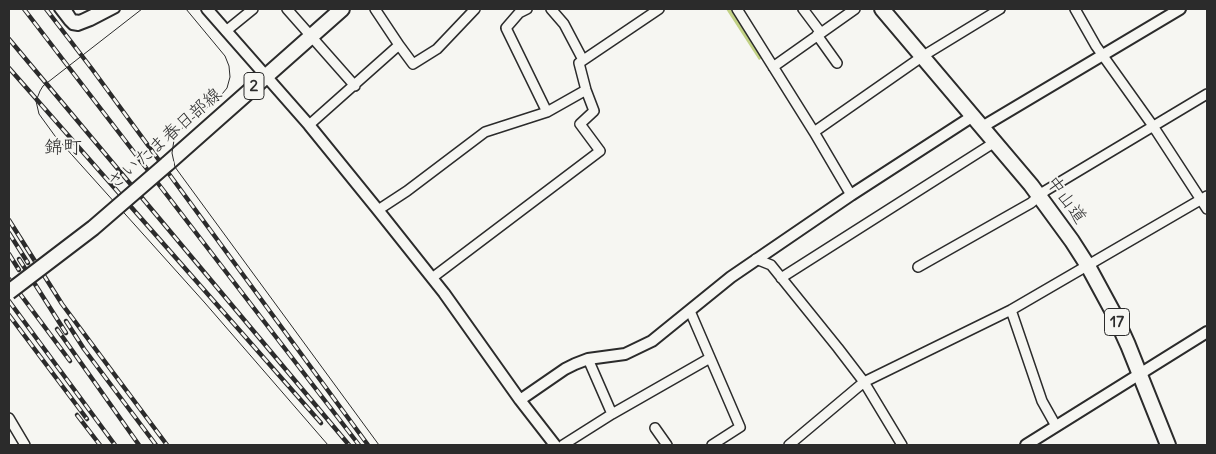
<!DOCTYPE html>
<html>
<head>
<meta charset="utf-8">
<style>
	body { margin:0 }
	#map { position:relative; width:1216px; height:454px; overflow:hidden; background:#f6f6f2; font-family:Delius,sans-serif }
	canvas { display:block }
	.frame { position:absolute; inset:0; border:10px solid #2b2b2b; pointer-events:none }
</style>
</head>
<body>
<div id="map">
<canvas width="1216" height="454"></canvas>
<div class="frame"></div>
</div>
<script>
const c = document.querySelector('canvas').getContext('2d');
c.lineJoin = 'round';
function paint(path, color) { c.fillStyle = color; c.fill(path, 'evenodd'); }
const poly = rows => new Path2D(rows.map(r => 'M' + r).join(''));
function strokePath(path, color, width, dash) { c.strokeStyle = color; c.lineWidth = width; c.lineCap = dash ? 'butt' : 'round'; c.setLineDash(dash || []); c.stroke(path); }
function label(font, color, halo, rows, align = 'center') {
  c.font = font + ' Delius,"Klee One",sans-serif'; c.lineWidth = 4; c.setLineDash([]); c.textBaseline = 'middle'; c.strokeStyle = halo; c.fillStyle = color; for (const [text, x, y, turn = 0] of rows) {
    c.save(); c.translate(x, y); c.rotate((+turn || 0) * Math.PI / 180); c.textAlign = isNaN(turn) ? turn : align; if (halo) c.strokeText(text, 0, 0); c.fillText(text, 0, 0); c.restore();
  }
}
const green = poly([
	[726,9,735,9,765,56,759,60]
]);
const pedestrian = poly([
	[58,9,68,22,72,26,78,27,91,22,116,9]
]);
const minor = poly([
	[287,9,355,86],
	[375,9,399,45],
	[527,9,519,13,506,28,547,112],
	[551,9,564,24,583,60],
	[737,9,814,132,851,195],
	[803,9,821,33],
	[1075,9,1096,46,1153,126,1207,209],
	[226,31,253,9],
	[817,35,837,63],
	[773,67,855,9],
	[309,125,399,45,413,64,437,49,475,9],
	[814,132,923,56,1000,9],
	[378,210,407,191,485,132,547,112,586,90],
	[756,259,771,265,838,348,864,382,902,445],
	[918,267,1031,203,1045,191,1207,94],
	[432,278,600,151,580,124,594,111,586,90,579,63,659,9],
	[781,278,995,142],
	[1011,310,1042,401,1056,426],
	[690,311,740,427,712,445],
	[588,359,612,414],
	[9,418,25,445],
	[655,428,667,445],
	[563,445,612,414,710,358],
	[789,445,864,382,1011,310,1207,196]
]);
const tertiary = poly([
	[65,9,72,20,80,21,105,9],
	[207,9,309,125,378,210,444,293,520,400,555,445],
	[982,127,1180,9],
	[520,400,565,369,575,364,588,359,625,354,652,341,731,277,851,195,973,116],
	[1026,445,1207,332]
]);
const primary = poly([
	[167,164,342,9]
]);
const trunk = poly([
	[882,9,1031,185,1072,241,1088,266,1114,314,1128,345,1168,445]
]);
const tram = poly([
	[142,9,43,86,40,91,36,101,39,114,55,136,205,303,328,445],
	[186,9,225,56,229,66,230,77,227,88,218,99,187,123,177,134,174,140,172,153,175,167,379,445]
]);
const rail = poly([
	[24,9,359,445],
	[46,9,92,69,368,445],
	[9,39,349,445],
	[9,68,321,423],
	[9,220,62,304,167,445],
	[9,233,28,263],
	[9,254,19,270],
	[19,259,66,333],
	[9,279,70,361],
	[9,301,115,445],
	[9,315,87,419],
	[66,321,84,349,156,445],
	[57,329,139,445],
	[77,415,100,445]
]);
const primaryBridge = poly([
	[9,292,93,228,167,164]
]);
const shields = [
	[254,86,20],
	[1117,322,25]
];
const shieldNames = [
	["2",254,86],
	["17",1117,322]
];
const streetNames = [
	["さいたま春日部線",165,139,-41],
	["中山道",1066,200,54]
];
const neighbourhoodNames = [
	["錦町",63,148]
];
paint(green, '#c2d185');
strokePath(pedestrian, '#2b2b2b', 10);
strokePath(minor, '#2b2b2b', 12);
strokePath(tertiary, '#2b2b2b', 14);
strokePath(primary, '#2b2b2b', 18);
strokePath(trunk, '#2b2b2b', 18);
strokePath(pedestrian, '#f6f6f2', 6);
strokePath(minor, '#f6f6f2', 9);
strokePath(tertiary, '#f6f6f2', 10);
strokePath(primary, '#f6f6f2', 14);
strokePath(trunk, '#f6f6f2', 14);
strokePath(tram, '#2b2b2b', 1);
strokePath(rail, '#2b2b2b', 4.5);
strokePath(rail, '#f6f6f2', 2.5, [8]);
strokePath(primaryBridge, '#2b2b2b', 18, []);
strokePath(primaryBridge, '#f6f6f2', 14);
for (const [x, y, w] of shields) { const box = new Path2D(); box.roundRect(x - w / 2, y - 13.5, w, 27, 4); c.fillStyle = '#f6f6f2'; c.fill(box); strokePath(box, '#2b2b2b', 1); }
label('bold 16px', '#2b2b2b', null, shieldNames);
label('18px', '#2b2b2b', '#f6f6f2', streetNames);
label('19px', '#2b2b2b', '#f6f6f2', neighbourhoodNames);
</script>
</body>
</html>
